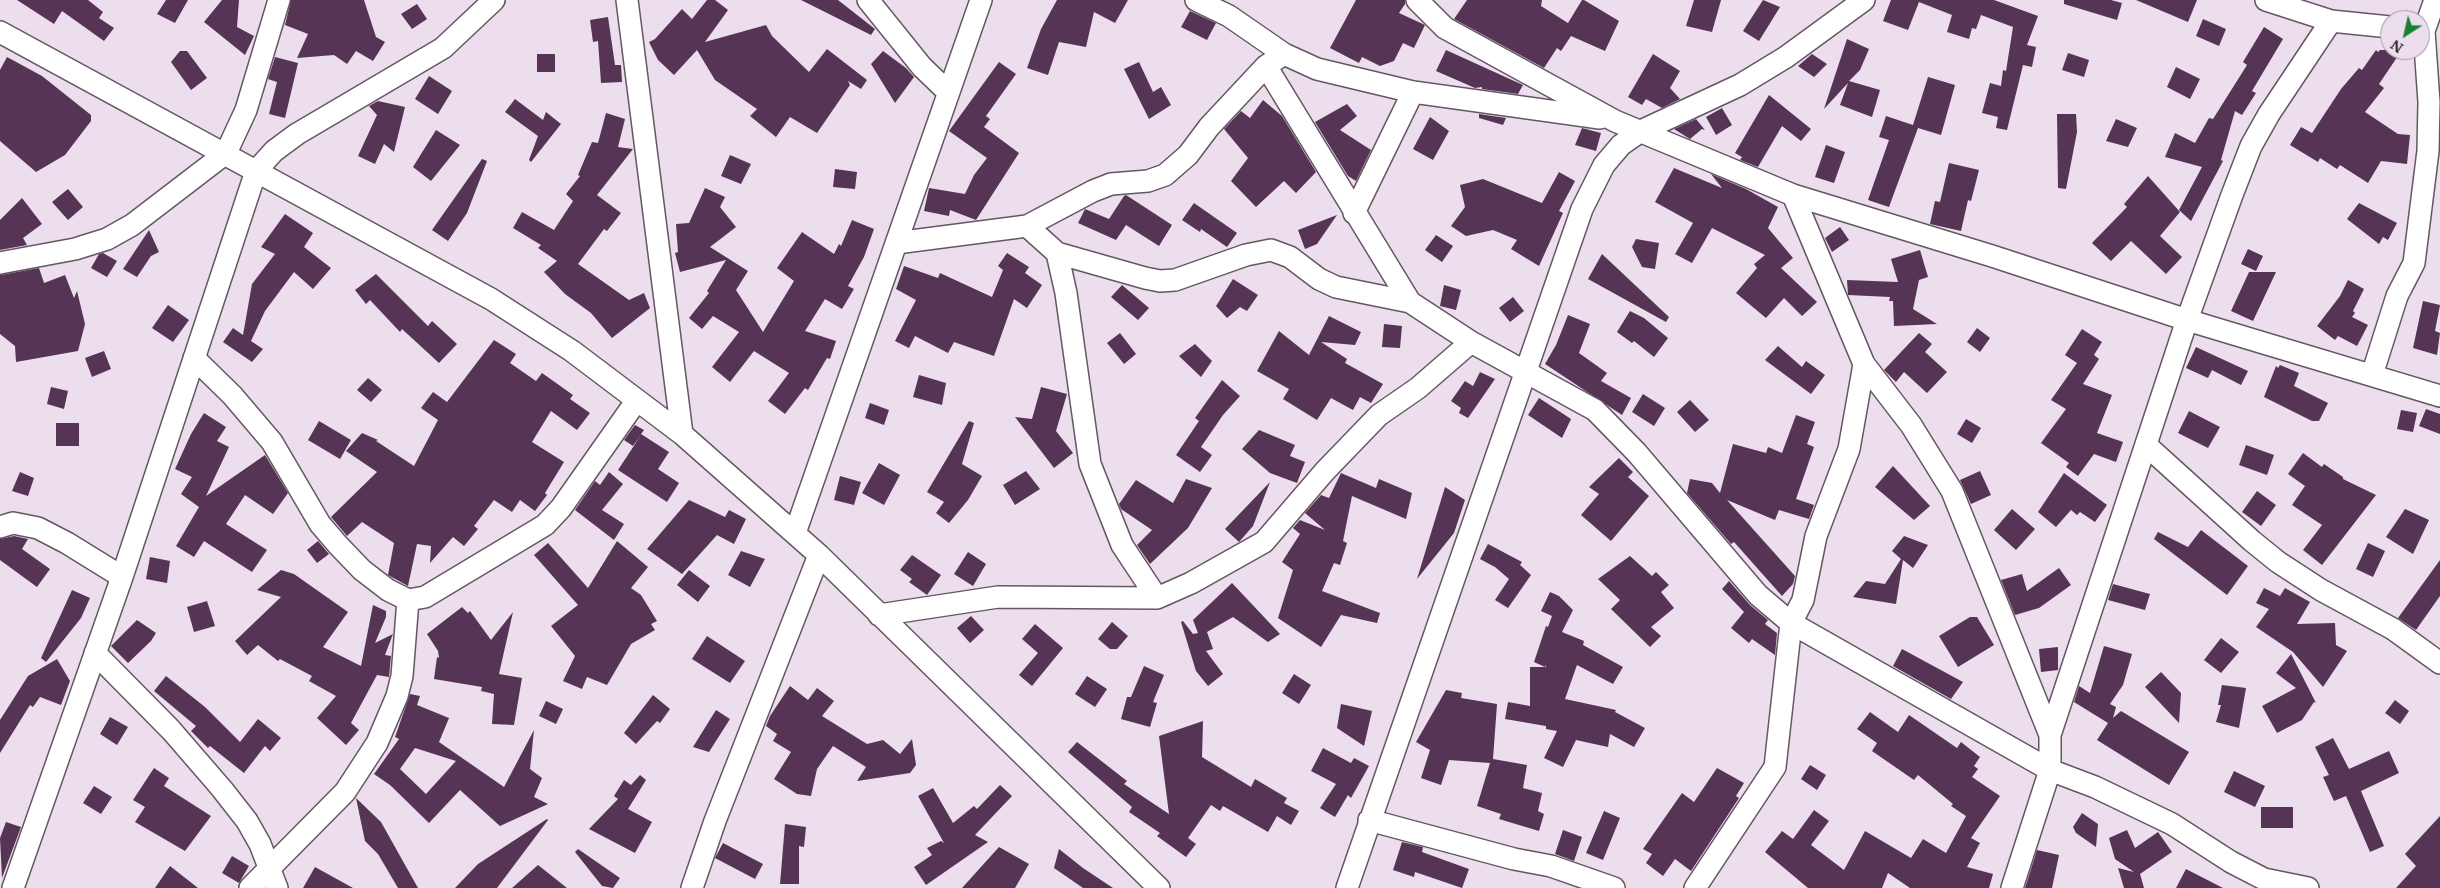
<!DOCTYPE html>
<html>
<head>
<meta charset="utf-8">
<style>
	body { margin:0 }
	#map { position:relative; width:2440px; height:888px; overflow:hidden; background:#eddeed; font-family:Merriweather,serif }
	canvas { display:block }
	.north { position:absolute; left:2380px; top:10px; width:50px; height:50px; box-sizing:border-box; background:#eddeed; border:1px solid #9f939e; border-radius:50%; rotate:215deg; font-size:14px; font-weight:700; line-height:20px; text-align:center; color:#292328 }
	.north::after { content:''; display:block; margin:auto; width:18px; height:22px; background:#1b7f32; clip-path:polygon(50% 0,100% 100%,50% 72%,0 100%) }
</style>
</head>
<body>
<div id="map">
<canvas width="2440" height="888"></canvas>
<div class="north">N</div>
</div>
<script>
const c = document.querySelector('canvas').getContext('2d');
c.lineJoin = 'round';
function paint(path, color) { c.fillStyle = color; c.fill(path, 'evenodd'); }
const poly = rows => new Path2D(rows.map(r => 'M' + r).join(''));
function strokePath(path, color, width, dash) { c.strokeStyle = color; c.lineWidth = width; c.lineCap = dash ? 'butt' : 'round'; c.setLineDash(dash || []); c.stroke(path); }
const building = poly([
	[17,0,88,0,103,12,99,18,114,28,104,41,62,11,54,24],
	[166,0,188,0,175,23,157,14],
	[222,0,239,0,237,27,254,36,245,55,204,22],
	[291,0,364,0,376,37,385,42,373,61,356,51,347,64,334,55,297,58,308,34,285,25],
	[707,0,715,0,728,10,705,42,766,25,772,36,809,72,827,49,867,80,861,89,848,81,850,85,817,133,790,117,776,137,750,116,757,109,715,80,697,50,674,75,658,60,649,42,655,39,682,9,692,19],
	[801,0,838,0,875,29,871,35],
	[1057,0,1128,0,1115,23,1094,12,1086,47,1059,42,1048,75,1027,68,1041,29],
	[1356,0,1405,0,1405,4,1399,13,1425,25,1414,48,1403,43,1394,61,1380,66,1362,57,1359,63,1330,48],
	[1467,0,1542,0,1541,6,1568,23,1582,0,1584,0,1619,21,1605,51,1571,36,1561,51,1557,48,1544,68,1454,19],
	[1694,0,1721,0,1712,32,1686,26],
	[1763,0,1780,7,1759,41,1743,31],
	[1891,0,1994,0,2038,16,2027,45,2036,47,2032,67,2023,65,2007,130,1996,128,1998,117,1982,113,1990,83,2001,86,2003,70,2006,71,2013,27,1981,15,1976,29,1972,28,1969,39,1947,32,1952,15,1919,2,1908,30,1883,21],
	[2064,0,2111,0,2122,3,2117,20,2064,4],
	[2136,0,2197,0,2188,22],
	[417,4,427,19,412,29,401,14],
	[1190,11,1216,23,1207,40,1181,27],
	[608,17,615,65,621,65,622,82,601,83,598,41,593,42,590,20],
	[2203,19,2226,29,2219,46,2196,36],
	[2264,27,2283,39,2252,91,2256,93,2242,115,2235,111,2221,160,2223,161,2191,221,2179,210,2202,167,2165,157,2175,133,2195,143,2209,118,2213,119,2247,65,2243,62],
	[1847,39,1869,49,1860,70,1849,81,1880,90,1872,117,1840,105,1848,83,1824,109],
	[1446,50,1523,85,1518,94,1482,89,1482,87,1475,88,1436,71],
	[2376,50,2378,52,2380,50,2402,50,2379,84,2384,88,2365,112,2398,134,2410,135,2407,164,2381,161,2368,183,2340,165,2337,169,2320,158,2318,162,2290,145,2301,127,2312,133,2341,89,2359,68,2362,70],
	[180,51,187,51,207,78,191,90,171,62],
	[883,51,906,68,914,77,895,103,871,64],
	[2068,53,2089,60,2084,77,2062,70],
	[537,54,555,54,555,72,537,72],
	[1653,54,1680,71,1670,88,1680,99,1662,108,1646,99,1642,105,1628,97],
	[1812,54,1827,64,1814,77,1798,66],
	[7,57,42,76,91,115,91,121,65,155,36,172,0,141,0,70],
	[275,57,298,63,285,118,269,114,277,82,268,79],
	[999,62,1016,74,986,116,990,119,984,127,1019,153,976,220,950,210,949,216,924,211,929,188,965,194,974,175,987,158,949,131],
	[1139,62,1153,92,1161,87,1171,105,1149,119,1124,69],
	[2176,67,2200,79,2190,99,2167,87],
	[429,76,452,91,438,114,415,99],
	[1928,77,1955,85,1941,135,1918,128,1889,207,1868,200,1889,140,1879,137,1886,116,1913,125],
	[1769,95,1811,129,1801,141,1782,126,1758,167,1740,160,1742,157,1735,153],
	[515,99,543,120,546,112,561,124,531,162,529,160,538,136,505,112],
	[1263,100,1282,116,1316,172,1296,193,1284,181,1256,207,1231,181,1248,158,1224,129,1241,111,1250,118],
	[378,101,405,107,394,152,384,144,375,164,358,156,377,115,369,106],
	[1347,104,1357,116,1340,130,1371,150,1356,181,1348,176,1315,122],
	[1722,108,1732,125,1716,135,1706,117],
	[606,113,625,119,618,147,633,149,597,195,621,213,607,231,604,229,578,264,629,300,644,293,650,308,612,338,591,313,565,294,544,272,557,261,538,248,541,245,513,228,522,212,554,230,573,201,566,194,580,176,578,175,592,142,598,143],
	[1479,114,1506,118,1503,125,1479,118],
	[2057,114,2076,114,2077,132,2066,189,2058,188],
	[1430,117,1449,131,1433,160,1413,149],
	[1696,119,1705,130,1702,129,1690,139,1674,129],
	[2116,119,2137,128,2128,147,2106,141],
	[1582,128,1601,133,1596,151,1575,145],
	[436,130,460,145,431,181,413,167],
	[1826,145,1845,152,1834,183,1815,177],
	[730,155,751,164,741,184,721,176],
	[482,159,487,161,467,213,448,241,432,230],
	[1949,163,1979,170,1971,201,1968,200,1961,231,1930,224,1935,201,1940,202],
	[1674,168,1722,188,1711,174,1746,189,1778,207,1768,228,1793,258,1781,268,1817,302,1802,316,1784,298,1766,318,1736,293,1757,268,1754,264,1765,255,1712,228,1692,263,1675,254,1693,223,1655,202],
	[835,169,857,172,855,189,833,187],
	[1559,172,1575,181,1559,211,1563,213,1539,266,1511,249,1517,240,1493,230,1466,236,1451,226,1465,207,1460,185,1483,179,1542,203],
	[2148,176,2180,212,2160,236,2182,257,2166,274,2131,241,2111,261,2092,243,2127,207,2124,204],
	[705,188,725,197,720,207,736,227,710,247,748,271,736,290,763,332,794,281,777,268,802,232,834,254,839,244,841,246,852,220,874,229,864,257,848,286,854,289,842,309,825,299,805,331,836,341,830,359,827,358,808,390,805,388,785,414,768,401,789,373,754,351,730,382,712,367,739,332,713,316,702,329,689,318,709,293,707,291,726,260,680,272,675,253,678,252,676,224,689,223],
	[68,189,83,207,68,220,52,202],
	[1126,195,1172,225,1159,246,1126,225,1116,240,1078,223,1085,209,1109,219,1124,196],
	[22,198,42,224,23,238,27,245,0,250,0,220],
	[1194,203,1237,233,1227,247,1201,229,1200,232,1182,220],
	[2359,203,2397,223,2388,240,2383,237,2379,244,2347,219],
	[285,214,313,233,304,247,331,268,313,289,294,272,265,311,251,341,263,349,252,362,223,342,233,328,243,335,252,284,275,254,261,247],
	[1337,215,1317,244,1305,249,1298,230],
	[1840,227,1849,240,1832,252,1825,238],
	[149,230,159,252,151,256,137,277,123,269],
	[1436,235,1453,246,1442,262,1425,250],
	[1636,239,1659,243,1655,269,1642,267,1632,247],
	[2248,249,2263,256,2256,271,2241,264],
	[1920,250,1928,277,1919,280,1913,309,1937,324,1894,326,1893,301,1889,301,1890,297,1848,295,1847,280,1898,282,1891,259],
	[103,253,117,261,107,277,91,268,99,254],
	[1007,253,1029,267,1025,273,1042,285,1027,308,1014,299,994,356,954,342,948,353,915,336,909,348,895,341,916,300,896,289,904,266,938,278,940,273,992,297,1003,270,998,266],
	[1602,254,1669,317,1666,322,1588,279],
	[39,268,44,283,65,275,74,298,77,291,85,324,78,351,16,362,15,346,0,334,0,275],
	[2249,272,2276,272,2253,321,2231,311],
	[376,274,428,326,432,321,457,344,439,363,402,329,400,332,370,300,366,304,355,290],
	[1233,279,1258,295,1247,311,1240,307,1227,318,1216,306],
	[2348,280,2364,289,2353,311,2355,313,2352,317,2368,325,2357,346,2338,336,2335,340,2317,326,2340,296],
	[1122,285,1149,308,1138,320,1111,297],
	[1444,285,1461,290,1456,310,1440,306],
	[1513,297,1524,311,1510,322,1499,308],
	[2423,301,2440,305,2435,331,2440,333,2437,355,2413,348],
	[168,305,189,320,173,342,152,328],
	[1630,311,1644,318,1668,338,1654,357,1634,341,1632,343,1617,332],
	[1568,315,1590,324,1579,353,1607,373,1601,381,1631,398,1622,415,1545,364,1556,345],
	[1329,316,1361,332,1355,345,1321,342,1347,359,1345,363,1383,384,1371,403,1360,397,1353,410,1331,398,1317,420,1283,399,1289,389,1257,371,1279,331,1309,355],
	[1384,324,1402,326,1400,348,1382,347],
	[1977,328,1990,338,1980,352,1967,342],
	[2082,329,2102,342,2094,355,2099,359,2083,384,2112,395,2097,433,2123,442,2116,462,2094,454,2078,476,2066,467,2069,463,2041,443,2066,409,2051,400,2077,363,2065,355],
	[1120,333,1136,354,1124,364,1107,343],
	[1919,333,1932,344,1925,352,1947,372,1927,393,1904,372,1896,382,1884,370],
	[494,340,516,354,510,363,536,381,542,373,573,395,570,399,590,413,577,430,551,411,532,442,564,462,545,493,547,495,535,511,520,500,512,512,494,500,474,526,478,529,464,546,453,537,430,563,431,546,417,544,408,586,388,575,394,543,362,522,347,536,331,517,377,472,346,451,362,433,378,440,376,441,414,466,438,420,421,408,433,392,447,402],
	[1195,344,1212,361,1201,377,1179,356],
	[1778,346,1802,367,1806,361,1825,375,1811,394,1765,360],
	[2196,347,2248,371,2241,385,2212,370,2208,378,2186,368],
	[104,351,111,369,92,377,85,358],
	[2280,365,2299,373,2294,386,2328,403,2319,421,2312,421,2264,397,2276,366,2278,368],
	[1480,372,1495,379,1468,418,1459,413,1461,408,1451,401,1465,381,1473,386],
	[919,375,946,383,942,405,913,397],
	[368,378,382,390,371,402,357,390],
	[1222,380,1240,396,1223,415,1201,447,1212,455,1200,472,1176,455,1199,421,1195,418],
	[51,387,68,391,64,409,47,404],
	[1041,387,1067,394,1056,431,1073,453,1054,468,1015,417,1032,419],
	[1643,394,1665,408,1654,426,1632,412],
	[1539,398,1571,419,1562,438,1528,415],
	[1690,400,1709,420,1695,432,1677,412],
	[870,403,889,410,884,425,865,418],
	[2426,409,2440,414,2440,434,2419,426],
	[2401,410,2417,413,2413,432,2397,429],
	[2189,411,2220,427,2208,448,2178,433],
	[204,413,226,427,217,441,229,447,206,496,265,455,288,493,273,514,245,495,226,524,267,550,252,572,204,541,194,557,176,546,199,507,181,494,192,477,175,469,191,434],
	[1796,415,1815,422,1807,444,1814,447,1796,499,1814,505,1809,519,1779,510,1775,520,1727,500,1795,576,1793,584,1782,596,1734,542,1731,544,1687,493,1690,479,1712,483,1720,493,1733,444,1766,453,1768,447,1782,453],
	[1966,419,1981,428,1972,443,1957,434],
	[319,421,351,440,340,459,308,440],
	[969,421,974,423,962,464,982,476,968,500,949,523,936,513,944,502,927,492],
	[56,423,79,423,79,446,56,446],
	[635,425,644,430,641,434,669,452,658,469,679,483,667,502,618,470,641,435,633,446,624,440],
	[1259,430,1295,445,1290,456,1305,462,1297,483,1270,473,1242,449],
	[2246,445,2274,455,2267,475,2239,465],
	[2303,453,2322,467,2324,464,2343,477,2343,479,2376,495,2322,565,2303,550,2322,525,2292,505,2305,486,2288,474],
	[1619,458,1633,472,1628,477,1649,496,1611,541,1581,515,1599,494,1589,487],
	[879,463,900,475,884,505,862,493],
	[1893,466,1930,506,1914,520,1875,487],
	[1026,471,1040,489,1015,505,1003,485],
	[1980,471,1991,495,1971,504,1960,480],
	[20,472,34,478,28,496,12,491],
	[609,472,623,484,602,510,624,524,614,540,575,510,595,481,600,485],
	[1341,473,1376,488,1379,479,1412,493,1406,519,1352,496,1343,541,1347,543,1340,565,1334,563,1322,591,1380,613,1377,623,1341,615,1321,647,1278,618,1293,570,1282,562,1300,534,1293,528,1300,520,1325,530,1305,513,1321,495,1329,498],
	[2064,473,2107,505,2095,522,2080,512,2077,515,2071,510,2056,527,2038,512],
	[840,476,861,482,854,505,834,500],
	[1186,479,1212,488,1188,528,1150,564,1137,545,1152,530,1121,509,1119,504,1136,480,1173,503],
	[1270,482,1253,526,1239,542,1225,529],
	[1445,487,1465,500,1454,533,1417,579],
	[2257,491,2276,505,2261,526,2242,512],
	[689,500,725,517,729,510,746,519,734,544,717,535,682,574,647,549],
	[2012,509,2035,529,2016,550,1994,530],
	[2405,509,2429,520,2413,554,2386,537],
	[2201,530,2248,566,2227,595,2154,539,2158,532,2188,547],
	[14,536,28,539,22,549,50,569,37,587,0,560,0,539],
	[1904,536,1928,545,1913,568,1903,560,1896,604,1853,597,1866,581,1885,584,1901,559,1892,551],
	[318,541,329,554,317,563,307,550],
	[617,541,648,567,631,588,641,595,657,621,651,624,655,630,631,644,607,685,587,677,582,689,563,681,575,656,551,626,578,605,534,555,548,543,588,588],
	[2368,543,2385,551,2373,577,2356,569],
	[1488,544,1522,562,1520,565,1531,575,1508,608,1495,600,1509,579,1495,567,1480,559],
	[741,551,765,559,750,587,728,575],
	[968,552,986,564,973,586,954,574],
	[912,555,941,575,927,595,909,582,912,579,900,570],
	[1630,556,1652,576,1656,572,1669,585,1661,592,1674,608,1651,627,1661,636,1650,647,1611,609,1620,600,1598,579],
	[150,557,170,561,167,583,146,579],
	[2440,560,2440,596,2416,630,2398,618],
	[2059,568,2071,585,2039,608,2015,615,2001,580,2022,574,2027,591],
	[281,570,294,574,348,612,323,647,361,666,373,605,386,611,386,617,375,643,393,634,385,655,391,656,389,677,377,675,351,723,359,730,346,745,317,718,336,696,309,681,312,676,280,659,278,661,258,645,247,655,235,641,281,597,257,590],
	[689,570,710,586,698,602,677,585],
	[1729,581,1750,605,1768,620,1765,624,1777,633,1775,655,1752,639,1749,643,1731,628,1744,612,1722,589],
	[1232,583,1280,634,1268,642,1233,617,1207,632,1213,649,1206,651,1223,674,1208,686,1196,671,1181,622,1183,621,1193,634,1198,633,1193,620],
	[2113,584,2150,594,2145,610,2108,600],
	[2264,588,2280,596,2285,588,2310,602,2297,624,2335,623,2336,645,2347,651,2323,687,2293,652,2256,627,2269,609,2256,603],
	[72,590,90,598,81,618,46,662,41,658],
	[1550,592,1559,596,1573,610,1562,632,1584,641,1583,645,1623,667,1613,684,1577,665,1565,699,1616,710,1615,712,1645,728,1634,747,1610,734,1608,747,1576,740,1563,767,1544,758,1557,731,1546,729,1546,726,1505,719,1508,702,1530,706,1530,667,1546,667,1546,665,1545,667,1534,662,1546,626,1548,627,1552,616,1541,611],
	[207,601,215,626,194,632,187,607],
	[462,607,468,613,470,611,491,640,513,612,499,674,522,678,514,725,492,724,494,694,481,691,482,687,434,679,437,657,439,658,438,651,427,634],
	[971,616,984,630,970,643,957,628],
	[1970,617,1977,617,1994,645,1958,667,1939,636],
	[137,620,156,633,151,641,128,663,111,646],
	[1112,622,1128,636,1117,649,1110,649,1098,639],
	[1035,624,1063,648,1032,686,1019,675,1038,653,1022,639],
	[707,636,745,661,730,683,692,659],
	[2221,638,2239,652,2221,673,2204,660],
	[2104,646,2132,654,2123,685,2110,704,2116,707,2113,718,2121,711,2189,752,2169,785,2097,740,2108,723,2074,702,2079,686,2090,693],
	[2058,647,2058,670,2041,672,2039,649],
	[1902,649,1963,682,1951,699,1893,666],
	[2291,654,2316,703,2314,702,2302,720,2277,733,2262,706,2296,688,2276,673],
	[57,659,70,681,61,705,40,697,33,707,30,705,0,753,0,720,28,676],
	[1144,666,1164,675,1153,702,1157,703,1150,727,1121,719,1127,697,1131,697],
	[2161,672,2181,693,2179,723,2145,687],
	[1294,674,1311,685,1299,704,1282,693],
	[166,676,205,707,240,742,258,719,281,738,270,751,265,746,244,773,210,746,208,748,191,731,196,726,154,691],
	[1087,676,1107,689,1095,707,1075,694],
	[2222,685,2246,688,2239,728,2216,722,2221,705,2218,705],
	[790,686,808,700,817,688,834,701,822,716,867,744,883,740,900,754,912,739,916,765,910,773,857,781,866,767,833,746,817,769,811,796,797,794,774,779,791,752,773,741,777,734,766,726,770,716],
	[1446,690,1462,693,1461,698,1497,704,1493,759,1527,765,1523,788,1542,793,1538,811,1544,814,1539,831,1499,819,1501,814,1477,806,1490,763,1449,760,1441,785,1421,778,1430,750,1416,742],
	[410,694,420,696,417,705,449,718,439,742,504,787,534,730,530,769,542,778,534,797,548,804,500,826,460,790,429,823,390,785,374,774,399,739,395,737],
	[415,748,456,761,426,794,400,769],
	[653,695,670,709,660,723,657,721,636,744,624,733],
	[2395,700,2409,711,2400,724,2385,713],
	[546,701,563,709,556,724,539,716],
	[1341,704,1372,711,1364,746,1337,728],
	[716,710,730,719,709,752,693,747],
	[1870,712,1898,732,1909,715,1957,748,1961,742,1980,757,1974,766,1978,769,1972,777,2000,796,1971,838,1980,843,1967,867,1993,874,1989,888,1910,888,1888,873,1882,888,1808,888,1765,852,1782,831,1793,839,1814,810,1829,821,1811,845,1844,870,1865,831,1911,858,1923,839,1946,853,1966,816,1951,806,1953,804,1918,775,1914,780,1872,751,1877,743,1857,729],
	[110,717,128,727,117,745,100,734],
	[1203,721,1202,757,1251,787,1255,779,1287,798,1284,803,1299,811,1291,825,1277,816,1268,832,1223,806,1220,811,1211,805,1188,838,1196,844,1186,857,1157,836,1160,833,1129,812,1132,807,1068,752,1077,742,1127,781,1124,784,1169,814,1159,736],
	[2333,738,2349,769,2389,751,2399,773,2361,791,2384,846,2370,852,2346,796,2334,801,2323,777,2329,775,2315,747],
	[1323,748,1351,763,1354,758,1369,766,1351,798,1348,795,1335,817,1320,808,1336,784,1311,771],
	[1810,765,1826,775,1817,790,1801,779],
	[154,768,169,778,164,786,211,816,185,851,135,822,145,807,133,800],
	[1717,768,1744,783,1736,796,1739,798,1691,871,1675,859,1663,876,1646,863,1652,854,1643,849,1682,793,1694,802],
	[2234,771,2265,786,2255,807,2224,792],
	[640,775,646,780,628,809,652,822,635,853,589,829,618,799,614,796,624,780,631,785],
	[1000,785,1012,796,975,835,988,842,926,885,914,867,932,855,927,848,941,841,944,843,918,796,933,788,953,823,974,806,977,809],
	[94,786,112,797,101,814,83,803],
	[356,798,381,822,418,888,398,888,378,854,365,841],
	[2261,807,2293,807,2293,828,2261,828],
	[1604,811,1620,818,1603,860,1586,853],
	[2082,813,2098,824,2096,847,2076,833,2073,827],
	[2440,816,2440,888,2396,888,2416,866,2405,854],
	[547,819,548,820,497,888,455,888,478,864],
	[6,822,21,827,2,878,0,838],
	[785,824,806,827,804,847,799,846,799,884,780,884],
	[1563,830,1582,837,1574,861,1555,854],
	[2127,830,2135,848,2158,832,2172,852,2140,874,2144,888,2124,888,2118,868,2134,872,2115,859,2109,838],
	[1402,842,1423,847,1422,852,1469,869,1462,888,1415,872,1414,877,1393,870],
	[723,843,763,864,755,879,715,858],
	[999,847,1029,864,1015,888,962,888],
	[578,849,620,878,613,888,602,886,575,852],
	[1059,849,1083,868,1113,888,1083,888,1054,868],
	[2037,850,2059,855,2052,888,2025,888],
	[232,856,249,866,239,883,222,873],
	[538,865,567,888,512,888],
	[170,866,198,888,155,888],
	[315,867,353,888,303,888],
	[2186,869,2223,888,2176,888]
]);
const minor = poly([
	[627,0,682,434],
	[868,0,922,67,948,92],
	[1196,0,1229,16,1284,54,1317,69,1413,92,1600,118],
	[1417,0,1445,28,1615,121,1793,195,1992,256,2187,320,2440,396],
	[2266,0,2331,21,2390,27],
	[0,32,491,299,572,351,682,434,819,555,1159,888],
	[1266,66,1410,302,1471,342,1595,410,1637,453,1758,595,1791,623,2050,770,2095,787,2172,824,2231,862,2264,879,2308,888],
	[1793,195,1864,364,1911,425,1952,491,2050,735],
	[1354,213,1413,92],
	[1027,226,1057,253,1145,278,1160,281,1175,280,1246,255,1271,250,1290,257,1319,279,1336,287,1410,302],
	[896,243,1027,226,1093,191,1111,184,1148,181,1165,175,1188,155,1209,127,1266,66,1284,54],
	[1057,253,1066,293,1090,464,1122,545,1157,598],
	[0,263,75,249,107,239,132,225,226,153,246,110,279,0],
	[194,358,232,395,272,442,320,524,338,545,362,570,388,590,408,600,425,597,545,525,561,508,637,400],
	[2372,375,2397,296,2414,263,2428,151,2429,102,2424,31,2435,0],
	[2146,445,2252,541,2278,562,2321,590,2393,629,2440,663],
	[0,527,13,523,38,528,67,543,122,577],
	[795,533,981,0],
	[879,615,998,597,1157,598,1191,583,1264,542,1325,471,1379,415,1418,388,1471,342],
	[95,653,171,730,222,789,247,821,260,844,277,888],
	[1369,820,1514,859,1551,866,1614,888],
	[13,888,122,577,256,171,274,151,297,134,443,48,494,0],
	[250,888,345,792,377,743,397,696,402,676,408,600],
	[692,888,715,821,819,555],
	[1347,888,1582,209,1604,165,1621,145,1641,131,1740,85,1786,57,1864,0],
	[1695,888,1775,767,1791,623,1803,600,1816,536,1849,449,1864,364],
	[2012,888,2050,770,2050,735,2187,320,2232,195,2251,146,2269,114,2331,21]
]);
paint(building, '#553455');
strokePath(minor, '#645763', 24);
strokePath(minor, '#fff', 21);
</script>
</body>
</html>
